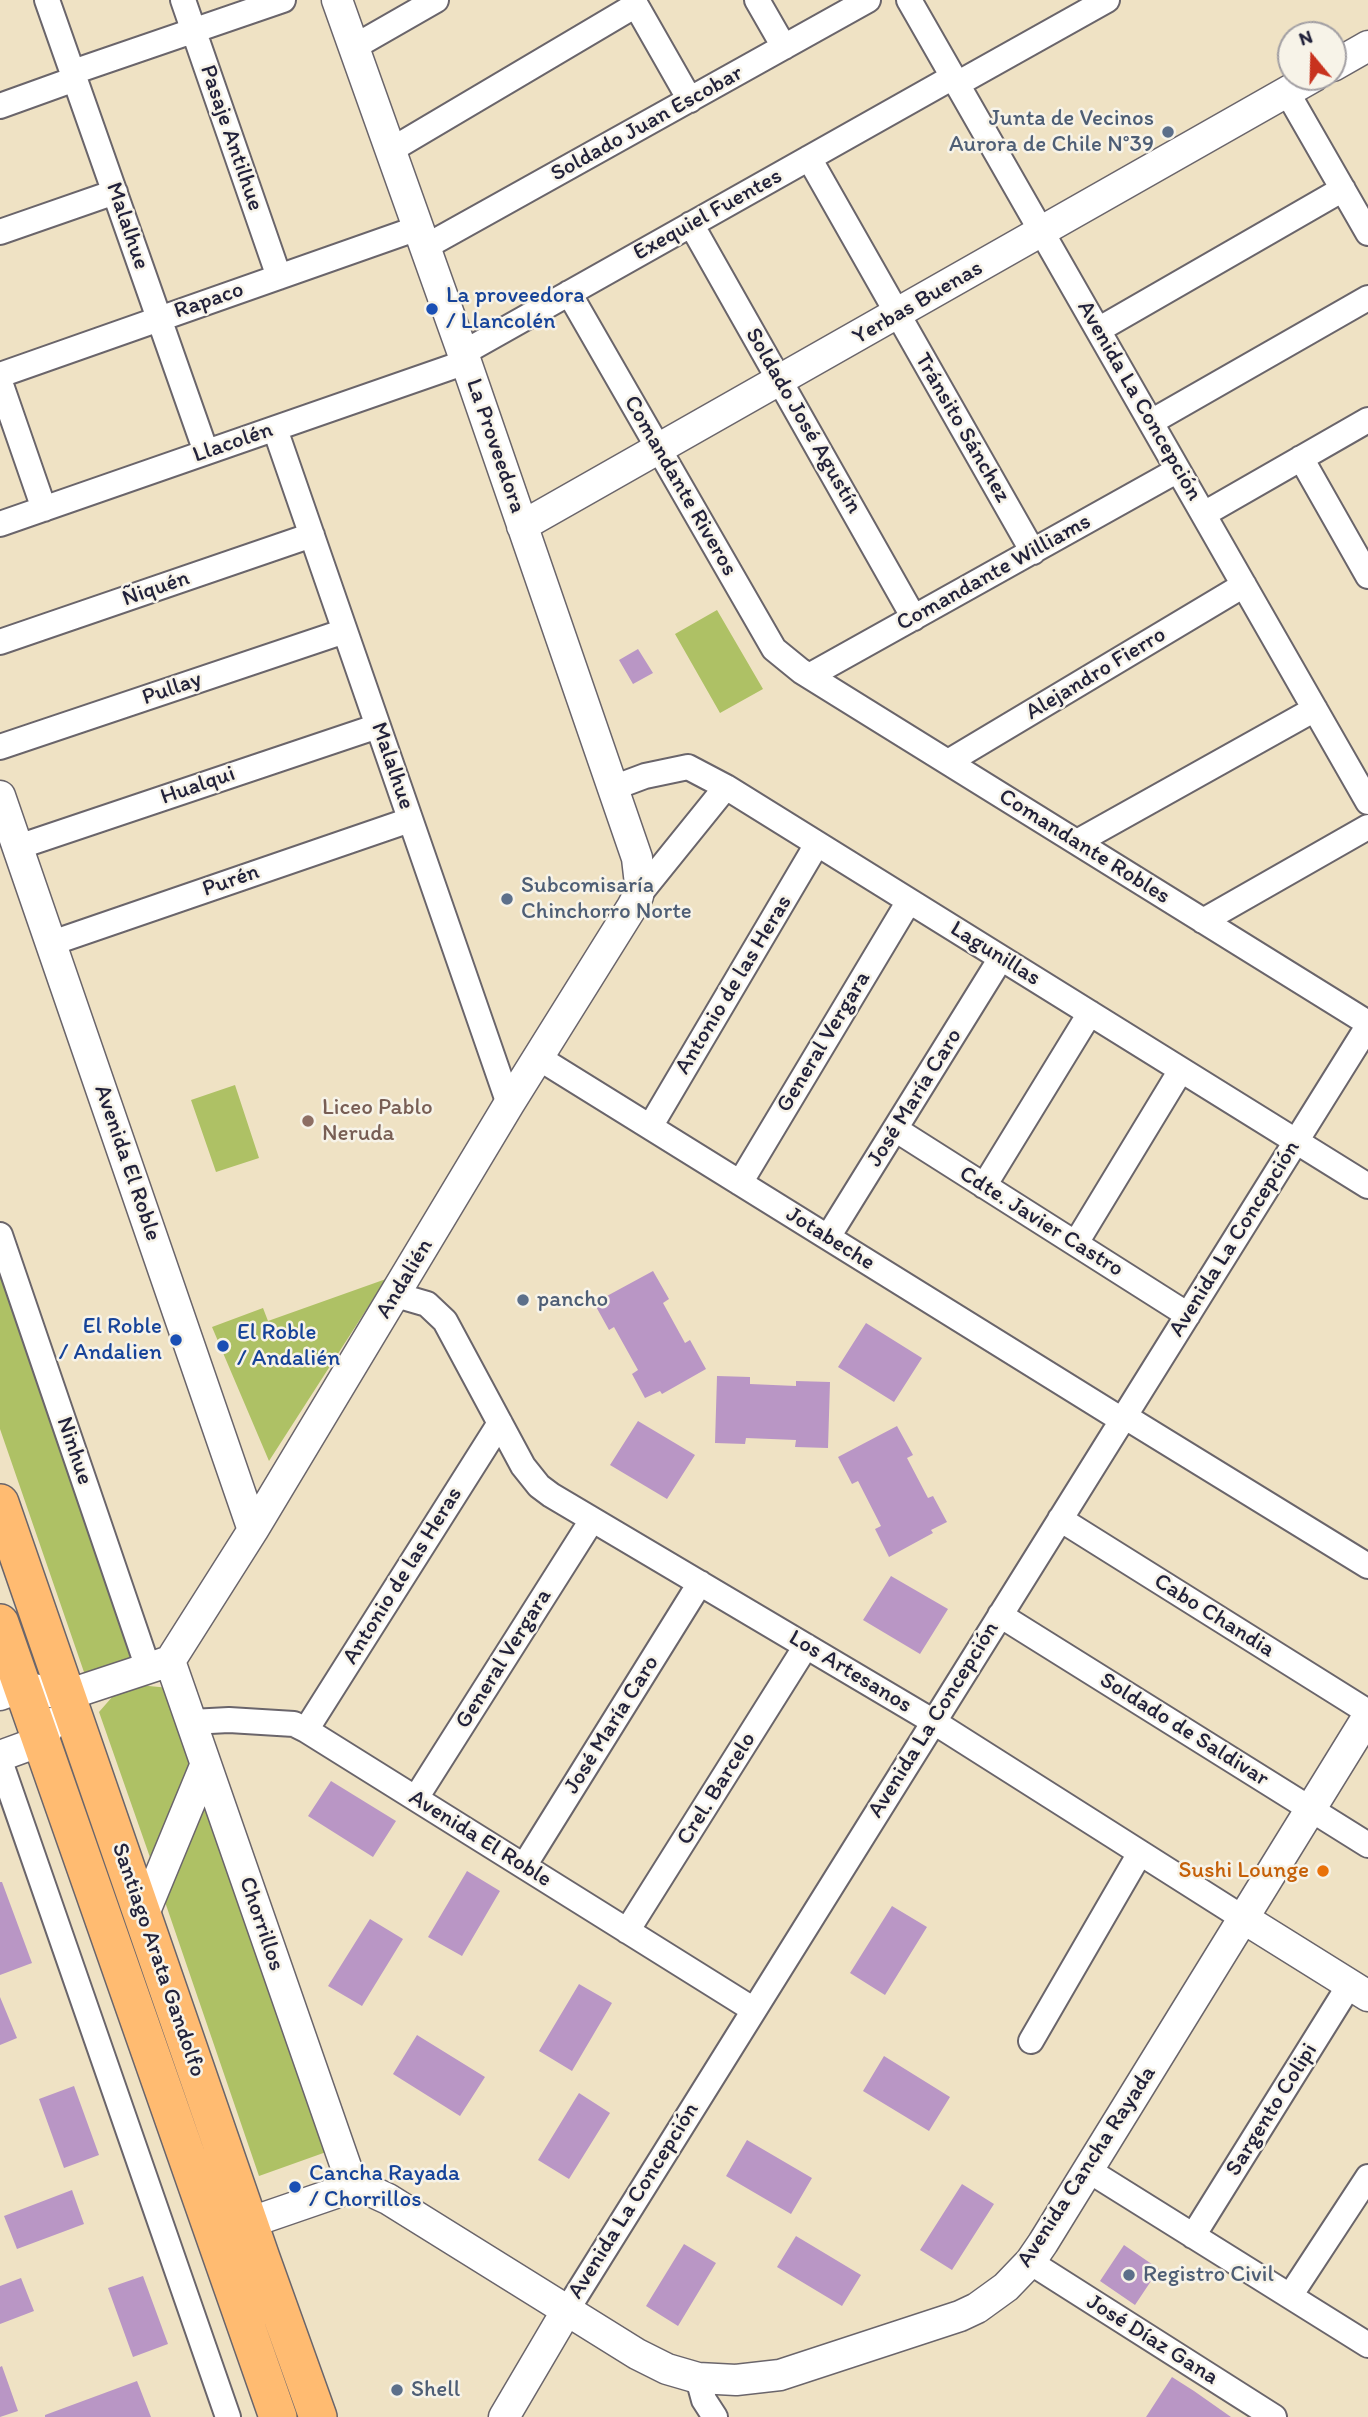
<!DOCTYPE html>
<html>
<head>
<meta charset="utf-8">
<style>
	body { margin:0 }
	#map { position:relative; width:1368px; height:2417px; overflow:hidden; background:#efe2c4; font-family:Itim,sans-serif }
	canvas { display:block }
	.north { position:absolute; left:1277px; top:21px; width:70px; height:70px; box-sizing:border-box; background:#f7f3e8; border:2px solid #a29fa3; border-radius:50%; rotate:341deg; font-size:19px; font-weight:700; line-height:28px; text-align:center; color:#22223b }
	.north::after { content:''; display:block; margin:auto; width:24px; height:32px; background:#c8321e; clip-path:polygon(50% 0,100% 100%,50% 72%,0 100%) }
</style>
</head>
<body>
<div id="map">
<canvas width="1368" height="2417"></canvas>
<div class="north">N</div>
</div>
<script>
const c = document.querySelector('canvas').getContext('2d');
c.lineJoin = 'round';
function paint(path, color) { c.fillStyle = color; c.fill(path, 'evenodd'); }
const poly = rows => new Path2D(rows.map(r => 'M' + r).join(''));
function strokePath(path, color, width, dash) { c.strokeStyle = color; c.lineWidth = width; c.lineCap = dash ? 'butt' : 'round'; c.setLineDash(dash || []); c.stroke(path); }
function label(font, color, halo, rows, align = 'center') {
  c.font = font + ' Itim,sans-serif'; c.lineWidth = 5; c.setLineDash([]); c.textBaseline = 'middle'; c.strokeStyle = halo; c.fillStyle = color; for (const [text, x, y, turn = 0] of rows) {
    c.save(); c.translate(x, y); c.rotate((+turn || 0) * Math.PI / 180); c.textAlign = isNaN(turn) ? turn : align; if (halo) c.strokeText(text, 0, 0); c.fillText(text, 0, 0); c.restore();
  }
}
const green = poly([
	[717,610,763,689,720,713,675,634],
	[235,1085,259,1158,216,1172,191,1100],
	[0,1271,133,1659,85,1675,0,1429],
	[386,1279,269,1461,212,1327,263,1308,268,1321],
	[138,1685,170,1688,195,1761,152,1863,99,1712,113,1696],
	[207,1792,329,2151,259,2176,164,1899]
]);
const building = poly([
	[638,649,653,673,633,684,619,660],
	[653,1271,669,1299,663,1303,685,1343,690,1340,706,1369,662,1394,660,1391,645,1398,632,1374,638,1370,614,1327,609,1330,594,1303],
	[866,1323,922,1358,894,1402,838,1367],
	[717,1376,750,1377,750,1384,796,1386,796,1381,830,1382,828,1448,795,1447,796,1440,746,1438,745,1444,715,1443],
	[638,1421,695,1455,667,1499,610,1465],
	[897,1426,913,1455,907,1458,928,1498,933,1496,947,1522,931,1530,933,1533,889,1557,875,1529,881,1526,858,1481,852,1484,838,1457],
	[891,1576,948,1609,920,1654,863,1620],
	[331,1781,396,1821,373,1857,308,1816],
	[467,1871,500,1891,462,1956,428,1937],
	[0,1882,2,1882,32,1963,0,1975],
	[892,1906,927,1927,885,1995,850,1973],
	[370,1919,403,1939,362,2006,328,1986],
	[579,1984,612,2003,572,2071,539,2051],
	[0,1997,17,2038,0,2045],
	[417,2035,485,2077,460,2116,393,2074],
	[884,2056,950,2097,929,2131,863,2091],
	[74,2086,99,2155,64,2168,39,2099],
	[579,2093,610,2113,569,2179,538,2160],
	[747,2140,812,2178,791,2214,726,2176],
	[962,2184,994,2204,952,2270,920,2250],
	[72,2190,84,2224,17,2249,4,2216],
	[796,2236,861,2275,842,2306,777,2267],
	[684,2244,716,2263,678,2326,646,2306],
	[1124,2245,1159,2269,1135,2305,1100,2281],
	[143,2276,168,2344,133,2357,108,2288],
	[21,2278,34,2311,0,2324,0,2286],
	[2,2366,18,2411,0,2417,0,2367],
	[1172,2377,1194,2391,1231,2417,1146,2417],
	[137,2381,151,2417,45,2417,45,2415]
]);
const minor = poly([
	[47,0,206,452],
	[183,0,279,277],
	[633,0,690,100],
	[757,0,784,47],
	[909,0,1368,802],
	[354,47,436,0],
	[73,72,283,0],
	[957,84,1107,0],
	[1287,92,1368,233],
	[0,106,75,79],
	[391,150,636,5],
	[809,158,1033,552],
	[691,224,914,618],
	[0,232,115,192],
	[425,247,868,0],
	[569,293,774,649,801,671,1368,1023],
	[1098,330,1343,189],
	[463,353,953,77],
	[0,375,418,228],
	[0,382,44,509],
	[1151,422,1368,298],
	[275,429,509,1104],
	[1301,458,1368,576],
	[1204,514,1368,420],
	[0,524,466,362],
	[0,642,312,535],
	[809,676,1178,470],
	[0,747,345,631],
	[948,762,1244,585],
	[613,788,645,776,688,767,726,787,1368,1186],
	[1077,842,1315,709],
	[18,847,378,726],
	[638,896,726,787],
	[1203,921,1368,827],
	[52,943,410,820],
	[539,1058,1122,1420],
	[650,1127,817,844],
	[895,1129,1188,1315],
	[740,1183,909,901],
	[984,1186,1090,1013],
	[0,1235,148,1668],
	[828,1237,1001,958],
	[1076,1243,1181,1070],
	[396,1295,427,1304,445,1321,523,1466,539,1486,551,1495,934,1722,1243,1918],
	[1124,1416,1368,1566],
	[1060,1519,1368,1712],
	[1000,1615,1368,1845],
	[191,1722,229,1720,294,1724,306,1730,754,2010],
	[306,1730,500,1423],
	[0,1761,228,2417],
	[416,1798,592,1520],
	[524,1866,700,1583],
	[627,1931,806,1646],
	[1031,2041,1140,1853],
	[1088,2170,1368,2345],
	[1193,2236,1350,1984],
	[1030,2262,1274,2417],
	[1290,2296,1368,2177],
	[567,2310,1368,1026],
	[698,2378,704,2400,715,2417]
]);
const tertiary = poly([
	[1333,66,1368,46],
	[522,526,1313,77],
	[0,796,253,1530],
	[170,1661,253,1530,509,1104,632,907,638,896,640,884,637,858,466,362,337,0],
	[170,1661,353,2187],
	[0,1695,22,1687,67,1695,170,1661],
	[0,1756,41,1741,51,1723],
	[143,1916,205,1766],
	[1243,1918,1368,1996],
	[228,2230,353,2187,364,2188,388,2199,637,2354,667,2369,698,2378,736,2380,780,2375,960,2316,977,2308,1006,2287,1030,2262,1043,2243,1368,1716],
	[504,2417,567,2310]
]);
const primary = poly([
	[0,1503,261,2258,318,2417],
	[0,1623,278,2417]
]);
const markers = [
	[1168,132,7,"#5c6f8a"],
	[432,309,7,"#1a4fb4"],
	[507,899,7,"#5c6f8a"],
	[308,1121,7,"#8d6e63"],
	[523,1300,7,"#5c6f8a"],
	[176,1340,7,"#1a4fb4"],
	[223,1346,7,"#1a4fb4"],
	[1323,1871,7,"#e8710a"],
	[295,2187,7,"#1a4fb4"],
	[1129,2275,7,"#5c6f8a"],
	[397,2390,7,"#5c6f8a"]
];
const serviceNames = [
	["Junta de Vecinos",1154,119,"right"],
	["Aurora de Chile N°39",1154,145,"right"],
	["Subcomisaría",521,886],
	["Chinchorro Norte",521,912],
	["pancho",537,1300],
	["Registro Civil",1143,2275],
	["Shell",411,2390]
];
const streetNames = [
	["Soldado Juan Escobar",647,124,-29],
	["Pasaje Antilhue",231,138,71],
	["Exequiel Fuentes",708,215,-29],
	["Malalhue",127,226,71],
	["Rapaco",209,301,-19],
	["Yerbas Buenas",918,303,-30],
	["Avenida La Concepción",1139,401,60],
	["Soldado José Agustín",803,421,60],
	["Tránsito Sánchez",962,428,60],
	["Llacolén",233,443,-19],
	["La Proveedora",495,446,71],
	["Comandante Riveros",680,486,60],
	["Comandante Williams",994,573,-29],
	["Ñiquén",156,589,-19],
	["Alejandro Fierro",1096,674,-31],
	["Pullay",172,689,-19],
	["Malalhue",392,766,71],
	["Hualqui",198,786,-19],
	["Comandante Robles",1084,847,32],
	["Purén",231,881,-19],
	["Lagunillas",995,954,32],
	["Antonio de las Heras",734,985,-59],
	["General Vergara",824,1042,-59],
	["José María Caro",915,1098,-58],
	["Avenida El Roble",127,1163,71],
	["Cdte. Javier Castro",1041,1222,32],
	["Jotabeche",830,1239,32],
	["Avenida La Concepción",1235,1239,-58],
	["Andalién",405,1279,-59],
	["Ninhue",74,1451,71],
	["Antonio de las Heras",403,1576,-58],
	["Cabo Chandia",1214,1616,32],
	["General Vergara",504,1659,-58],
	["Los Artesanos",850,1672,31],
	["Avenida La Concepción",934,1720,-58],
	["José María Caro",612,1725,-58],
	["Soldado de Saldivar",1184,1730,32],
	["Crel. Barcelo",717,1789,-58],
	["Avenida El Roble",480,1839,32],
	["Chorrillos",261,1924,71],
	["Santiago Arata Gandolfo",158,1960,71],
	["Sargento Colipi",1272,2110,-58],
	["Avenida Cancha Rayada",1087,2167,-57],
	["Avenida La Concepción",634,2201,-58],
	["José Díaz Gana",1152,2340,32]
];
const transitNames = [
	["La proveedora",446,296],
	["/ Llancolén",446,322],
	["El Roble",162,1327,"right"],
	["/ Andalien",162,1353,"right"],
	["El Roble",237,1333],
	["/ Andalién",237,1359],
	["Cancha Rayada",309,2174],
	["/ Chorrillos",309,2200]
];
const educationNames = [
	["Liceo Pablo",322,1108],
	["Neruda",322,1134]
];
const foodNames = [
	["Sushi Lounge",1309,1871]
];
paint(green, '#aec165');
paint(building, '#b996c5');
strokePath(minor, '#6a656b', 28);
strokePath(tertiary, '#6a656b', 33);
strokePath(primary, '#6a656b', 40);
strokePath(minor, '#fff', 24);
strokePath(tertiary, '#fff', 30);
strokePath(primary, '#ffbb71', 37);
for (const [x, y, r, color] of markers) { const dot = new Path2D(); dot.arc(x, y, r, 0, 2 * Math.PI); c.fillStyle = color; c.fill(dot); strokePath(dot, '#f7f3e8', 2.5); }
label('23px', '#4e5e75', '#f7f3e8', serviceNames, 'left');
label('23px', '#22223b', '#f7f3e8', streetNames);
label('23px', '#164399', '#f7f3e8', transitNames, 'left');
label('23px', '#785e54', '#f7f3e8', educationNames, 'left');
label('23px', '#c56008', '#f7f3e8', foodNames, 'right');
</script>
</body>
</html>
